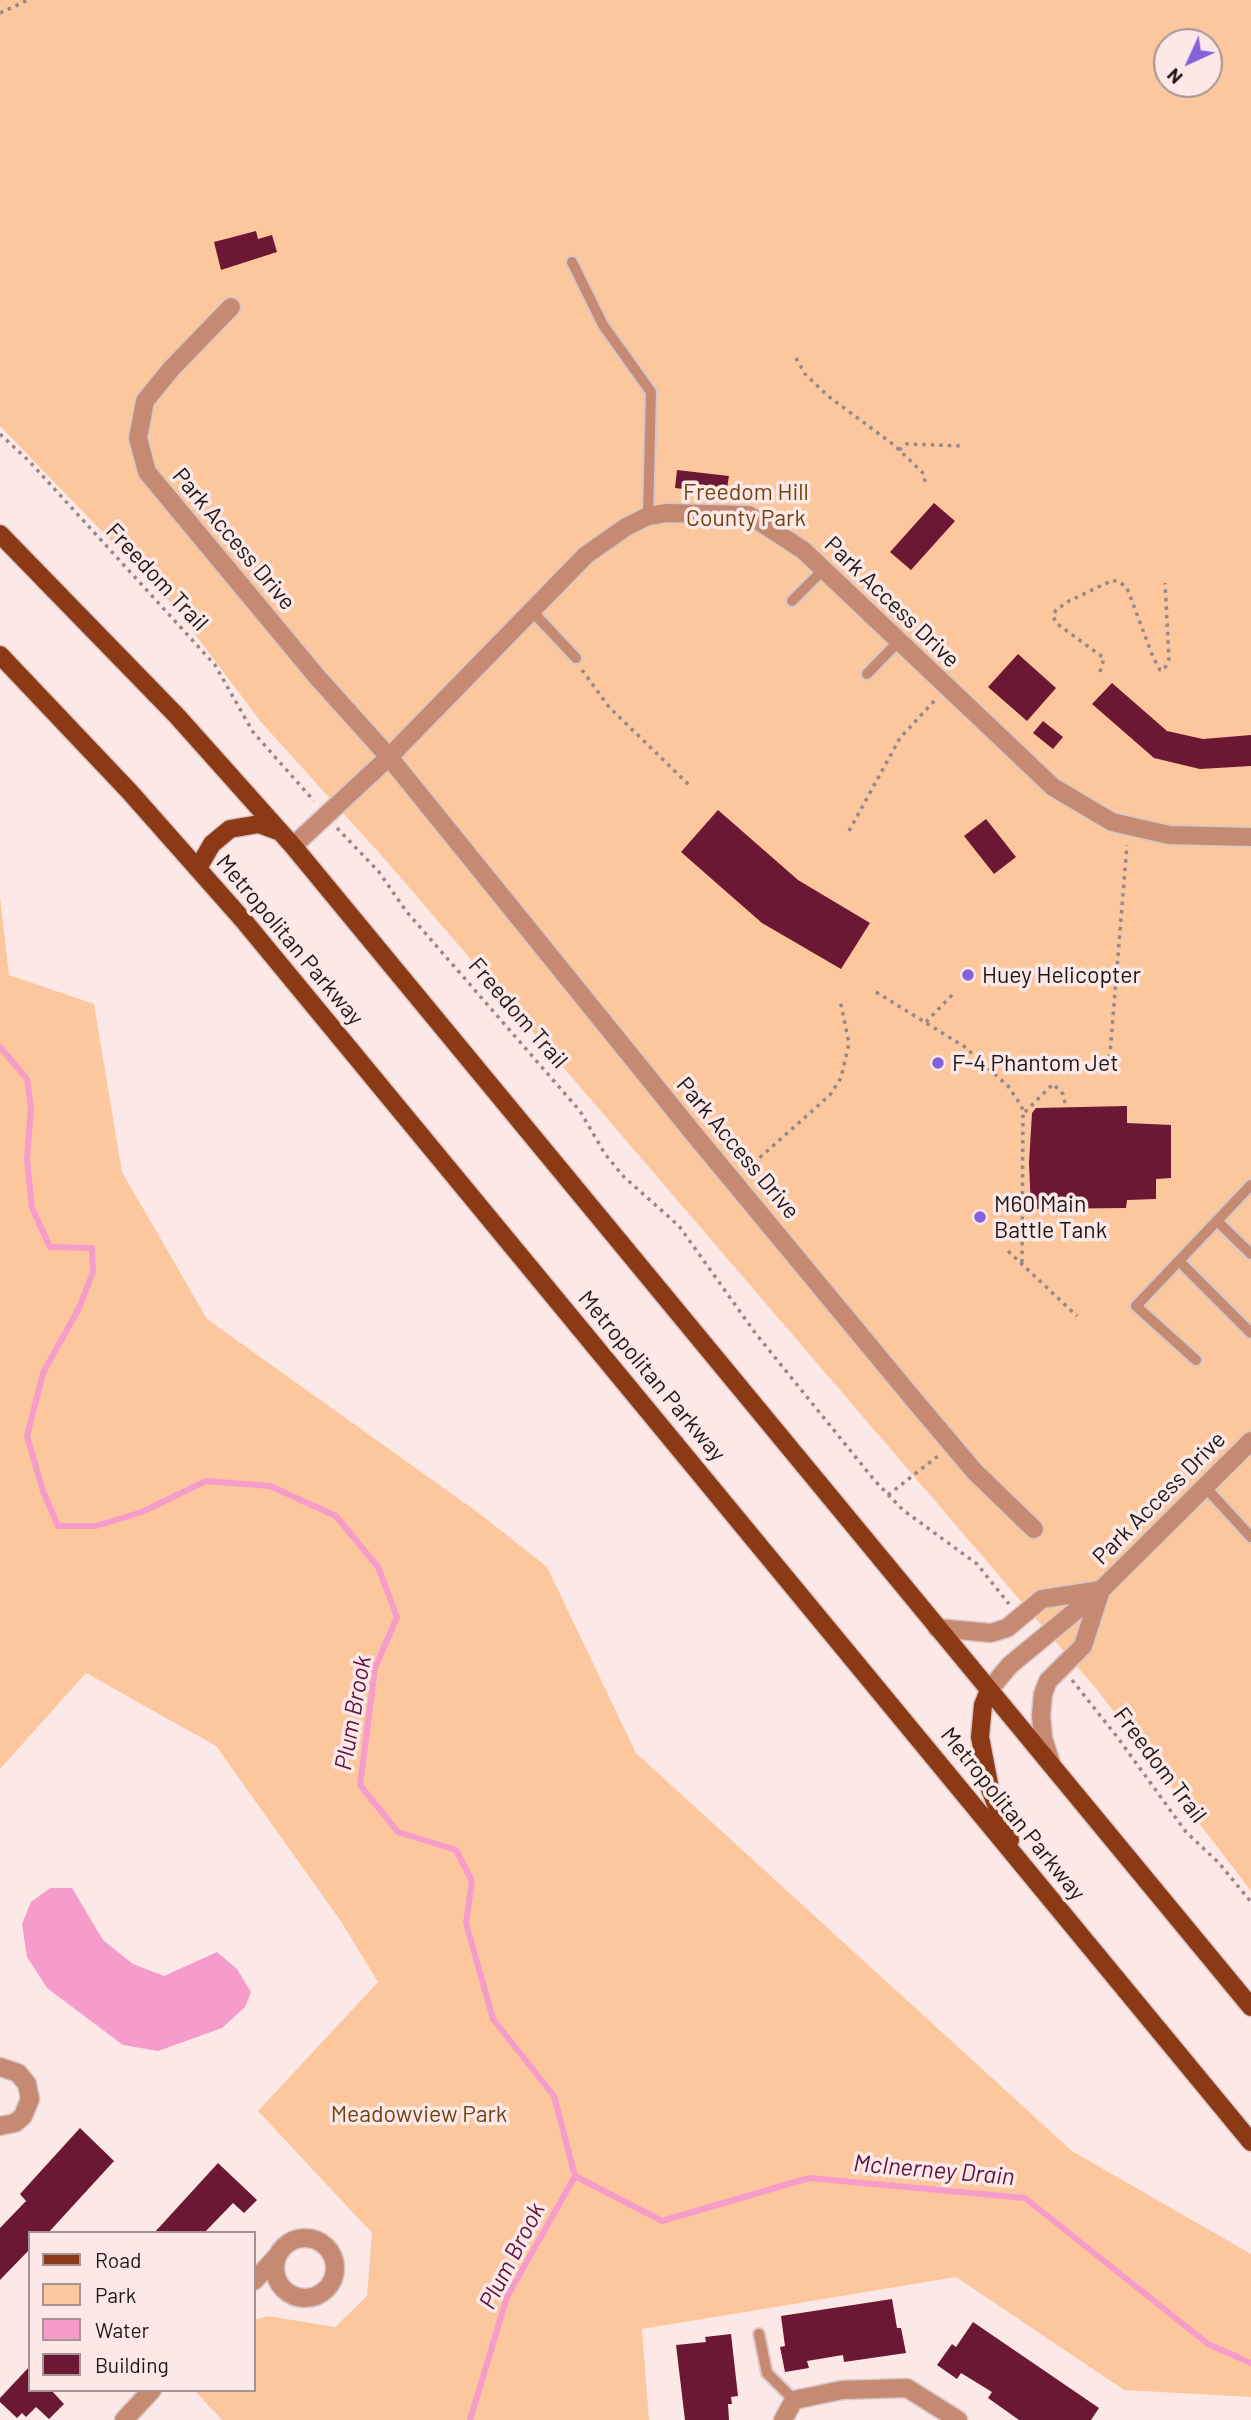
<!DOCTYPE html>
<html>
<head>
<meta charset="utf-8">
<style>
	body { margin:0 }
	#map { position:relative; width:1251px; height:2420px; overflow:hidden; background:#fce9e7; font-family:Barlow,sans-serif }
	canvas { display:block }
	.legend { position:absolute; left:28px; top:2231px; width:228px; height:161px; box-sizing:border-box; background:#fce9e7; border:2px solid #a39594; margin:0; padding:9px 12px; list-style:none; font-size:21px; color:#1e1717 }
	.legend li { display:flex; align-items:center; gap:14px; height:35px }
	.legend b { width:35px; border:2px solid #a39594 }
	.north { position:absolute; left:1153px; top:28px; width:70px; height:70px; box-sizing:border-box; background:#fce9e7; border:2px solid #a39594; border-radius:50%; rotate:225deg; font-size:19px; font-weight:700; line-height:28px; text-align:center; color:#1e1717 }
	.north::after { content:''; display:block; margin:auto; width:24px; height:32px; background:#8460da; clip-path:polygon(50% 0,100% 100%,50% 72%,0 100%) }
</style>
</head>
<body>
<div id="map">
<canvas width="1251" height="2420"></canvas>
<ul class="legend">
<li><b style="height:9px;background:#8c3a15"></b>Road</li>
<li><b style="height:19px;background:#fcc79d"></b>Park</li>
<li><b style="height:19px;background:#f59cca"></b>Water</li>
<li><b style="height:19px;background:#6c1733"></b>Building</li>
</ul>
<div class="north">N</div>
</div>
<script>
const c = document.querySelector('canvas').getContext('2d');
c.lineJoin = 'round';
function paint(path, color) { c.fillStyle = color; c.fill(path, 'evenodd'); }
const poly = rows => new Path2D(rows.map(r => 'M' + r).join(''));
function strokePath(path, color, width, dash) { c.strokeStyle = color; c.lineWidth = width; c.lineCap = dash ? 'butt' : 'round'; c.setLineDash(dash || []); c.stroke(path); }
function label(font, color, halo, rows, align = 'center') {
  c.font = font + ' Barlow,sans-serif'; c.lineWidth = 7; c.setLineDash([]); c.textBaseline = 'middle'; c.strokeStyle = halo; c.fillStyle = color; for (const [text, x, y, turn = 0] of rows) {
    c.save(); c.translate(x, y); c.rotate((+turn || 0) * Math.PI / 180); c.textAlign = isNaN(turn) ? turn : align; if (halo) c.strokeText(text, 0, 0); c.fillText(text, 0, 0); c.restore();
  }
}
const green = poly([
	[0,0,1251,0,1251,1891,1098,1691,389,864,261,722,173,605,0,426],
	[1167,42,1209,42,1209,84,1167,84],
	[0,897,9,975,94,1004,122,1172,207,1319,480,1514,547,1567,636,1753,1072,2151,1251,2254,1251,2397,1124,2390,956,2277,642,2329,649,2420,222,2420,194,2390,254,2390,254,2320,268,2316,335,2327,367,2296,372,2233,258,2111,378,1982,340,1920,216,1746,86,1673,0,1769]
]);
const water = poly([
	[50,1888,72,1888,103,1940,133,1964,164,1976,217,1952,237,1969,251,1992,245,2007,222,2028,158,2051,123,2045,47,1988,27,1957,22,1924,31,1902]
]);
const stream = poly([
	[0,1047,27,1079,31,1108,27,1159,32,1208,50,1247,92,1248,93,1272,79,1308,43,1373,27,1436,43,1491,58,1526,96,1526,142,1512,206,1481,270,1486,336,1516,378,1567,397,1617,375,1668,360,1785,398,1832,456,1850,472,1881,466,1923,493,2019,554,2096,575,2176,507,2297,470,2420],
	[575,2176,662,2221,809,2178,1025,2198,1208,2344,1251,2363]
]);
const building = poly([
	[256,231,258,239,272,235,277,252,221,270,214,242],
	[677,470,729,476,726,494,675,488],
	[934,503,955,521,911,570,890,552],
	[1018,654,1056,688,1027,721,988,687],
	[1112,683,1167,731,1203,739,1251,735,1251,766,1200,769,1154,758,1092,704],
	[1043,721,1063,737,1053,749,1033,733],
	[718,810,798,880,870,923,841,969,762,923,681,852],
	[986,819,1016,857,994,874,964,836],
	[1127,1106,1127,1123,1171,1125,1171,1178,1156,1179,1156,1199,1127,1200,1126,1208,1031,1209,1029,1163,1032,1113,1036,1108],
	[80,2128,114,2161,48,2233,30,2233,30,2249,0,2280,0,2228,26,2201,20,2194],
	[218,2163,257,2200,244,2213,233,2203,204,2233,154,2233],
	[892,2299,897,2328,901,2328,906,2353,844,2362,843,2355,807,2361,809,2368,785,2372,780,2347,785,2346,781,2316],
	[973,2322,1099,2408,1091,2420,1019,2420,988,2398,992,2392,961,2373,957,2379,937,2365,952,2344,956,2347],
	[731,2334,738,2396,731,2397,732,2404,728,2404,729,2420,685,2420,676,2345,706,2342,705,2337],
	[30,2366,30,2390,51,2390,64,2404,49,2419,36,2407,26,2417,22,2413,17,2418,0,2402,0,2398]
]);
const path = poly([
	[0,13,28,0],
	[796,358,805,374,828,396,894,445,924,474,925,482],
	[0,434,29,461,215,665,253,732,314,801],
	[899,450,906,444,964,446],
	[582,670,609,707,690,786],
	[1100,672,1104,658,1056,623,1053,616,1056,610,1069,601,1113,580,1121,583,1127,588,1153,657,1160,670,1164,670,1169,659,1165,583],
	[337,828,379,872,406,911,580,1111,605,1154,624,1177,679,1226,756,1334,875,1481,903,1510,977,1564,1009,1604],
	[849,831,900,738,936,699],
	[876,992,965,1047,1008,1086,1020,1104,1023,1110,1022,1264],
	[926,1022,955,992],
	[1109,1066,1127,845],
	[1025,1112,1053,1084,1063,1094,1066,1107],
	[747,1169,830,1095,841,1078,849,1043,840,1000],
	[1008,1251,1077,1316],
	[888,1495,938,1456],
	[1072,1680,1118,1738,1186,1832,1219,1863,1251,1902]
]);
const lane = poly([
	[572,262,603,325,651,392,648,516],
	[792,601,823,570],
	[530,609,576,658],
	[867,674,898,642],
	[1217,1221,1251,1254],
	[1179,1261,1251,1333],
	[1196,1360,1136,1306,1251,1185],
	[1206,1488,1251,1537],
	[759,2334,767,2373,794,2400]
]);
const street = poly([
	[231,307,171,369,145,401,138,438,147,472,318,678,389,757,694,1134,915,1401,975,1472,1034,1529],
	[293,846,389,757,586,555,626,527,648,516,667,513,749,515,803,550,1053,787,1112,822,1169,835,1251,837],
	[937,1628,991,1633,1007,1628,1042,1599,1101,1590],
	[989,1690,1010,1665,1101,1590,1251,1441],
	[1051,1763,1043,1738,1041,1715,1043,1694,1048,1681,1083,1646,1101,1590],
	[0,2067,18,2073,27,2084,30,2099,23,2116,15,2123,0,2126],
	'275 2268a30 30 0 1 1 60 0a30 30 0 1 1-60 0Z',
	[254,2281,278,2255],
	[124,2420,152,2390],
	[783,2420,794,2400,842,2390,907,2388,958,2420]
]);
const primary = poly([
	[0,534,177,716,293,846,1251,2007],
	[0,655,129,791,244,921,1251,2142],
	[198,868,212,844,230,829,259,824,278,831],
	[989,1690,983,1705,980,1737,990,1789,1010,1840]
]);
const markers = [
	[968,975,7,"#8460da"],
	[938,1063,7,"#8460da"],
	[980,1217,7,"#8460da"]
];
const parkNames = [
	["Freedom Hill",746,492],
	["County Park",746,518],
	["Meadowview Park",419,2114]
];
const streetNames = [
	["Park Access Drive",234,539,50],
	["Freedom Trail",157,577,47],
	["Park Access Drive",892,602,44],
	["Metropolitan Parkway",290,940,50],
	["Freedom Trail",518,1013,49],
	["Park Access Drive",738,1148,50],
	["Metropolitan Parkway",652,1376,50],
	["Park Access Drive",1159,1498,-45],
	["Freedom Trail",1160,1765,53],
	["Metropolitan Parkway",1013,1814,51]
];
const poiNames = [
	["Huey Helicopter",982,975],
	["F-4 Phantom Jet",952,1063],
	["M60 Main",994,1204],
	["Battle Tank",994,1230]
];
const waterNames = [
	["Plum Brook",353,1713,-80],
	["McInerney Drain",934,2170,5],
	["Plum Brook",512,2256,-63]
];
paint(green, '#fcc79d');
paint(water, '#f59cca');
strokePath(stream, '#f59cca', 6);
paint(building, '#6c1733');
strokePath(lane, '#d8c7c6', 14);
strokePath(street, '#d8c7c6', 21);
strokePath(primary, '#d8c7c6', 21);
strokePath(path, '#968987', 3.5, [3.5, 5]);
strokePath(lane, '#c68a73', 10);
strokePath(street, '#c68a73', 18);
strokePath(primary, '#8c3a15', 18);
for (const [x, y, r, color] of markers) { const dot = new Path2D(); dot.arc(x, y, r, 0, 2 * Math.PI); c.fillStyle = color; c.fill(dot); strokePath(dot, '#fce9e7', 2.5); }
label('23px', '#724212', '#fce9e7', parkNames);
label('23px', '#1e1717', '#fce9e7', streetNames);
label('23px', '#1e1717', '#fce9e7', poiNames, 'left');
label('italic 24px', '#5f1241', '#fce9e7', waterNames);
</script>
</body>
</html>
